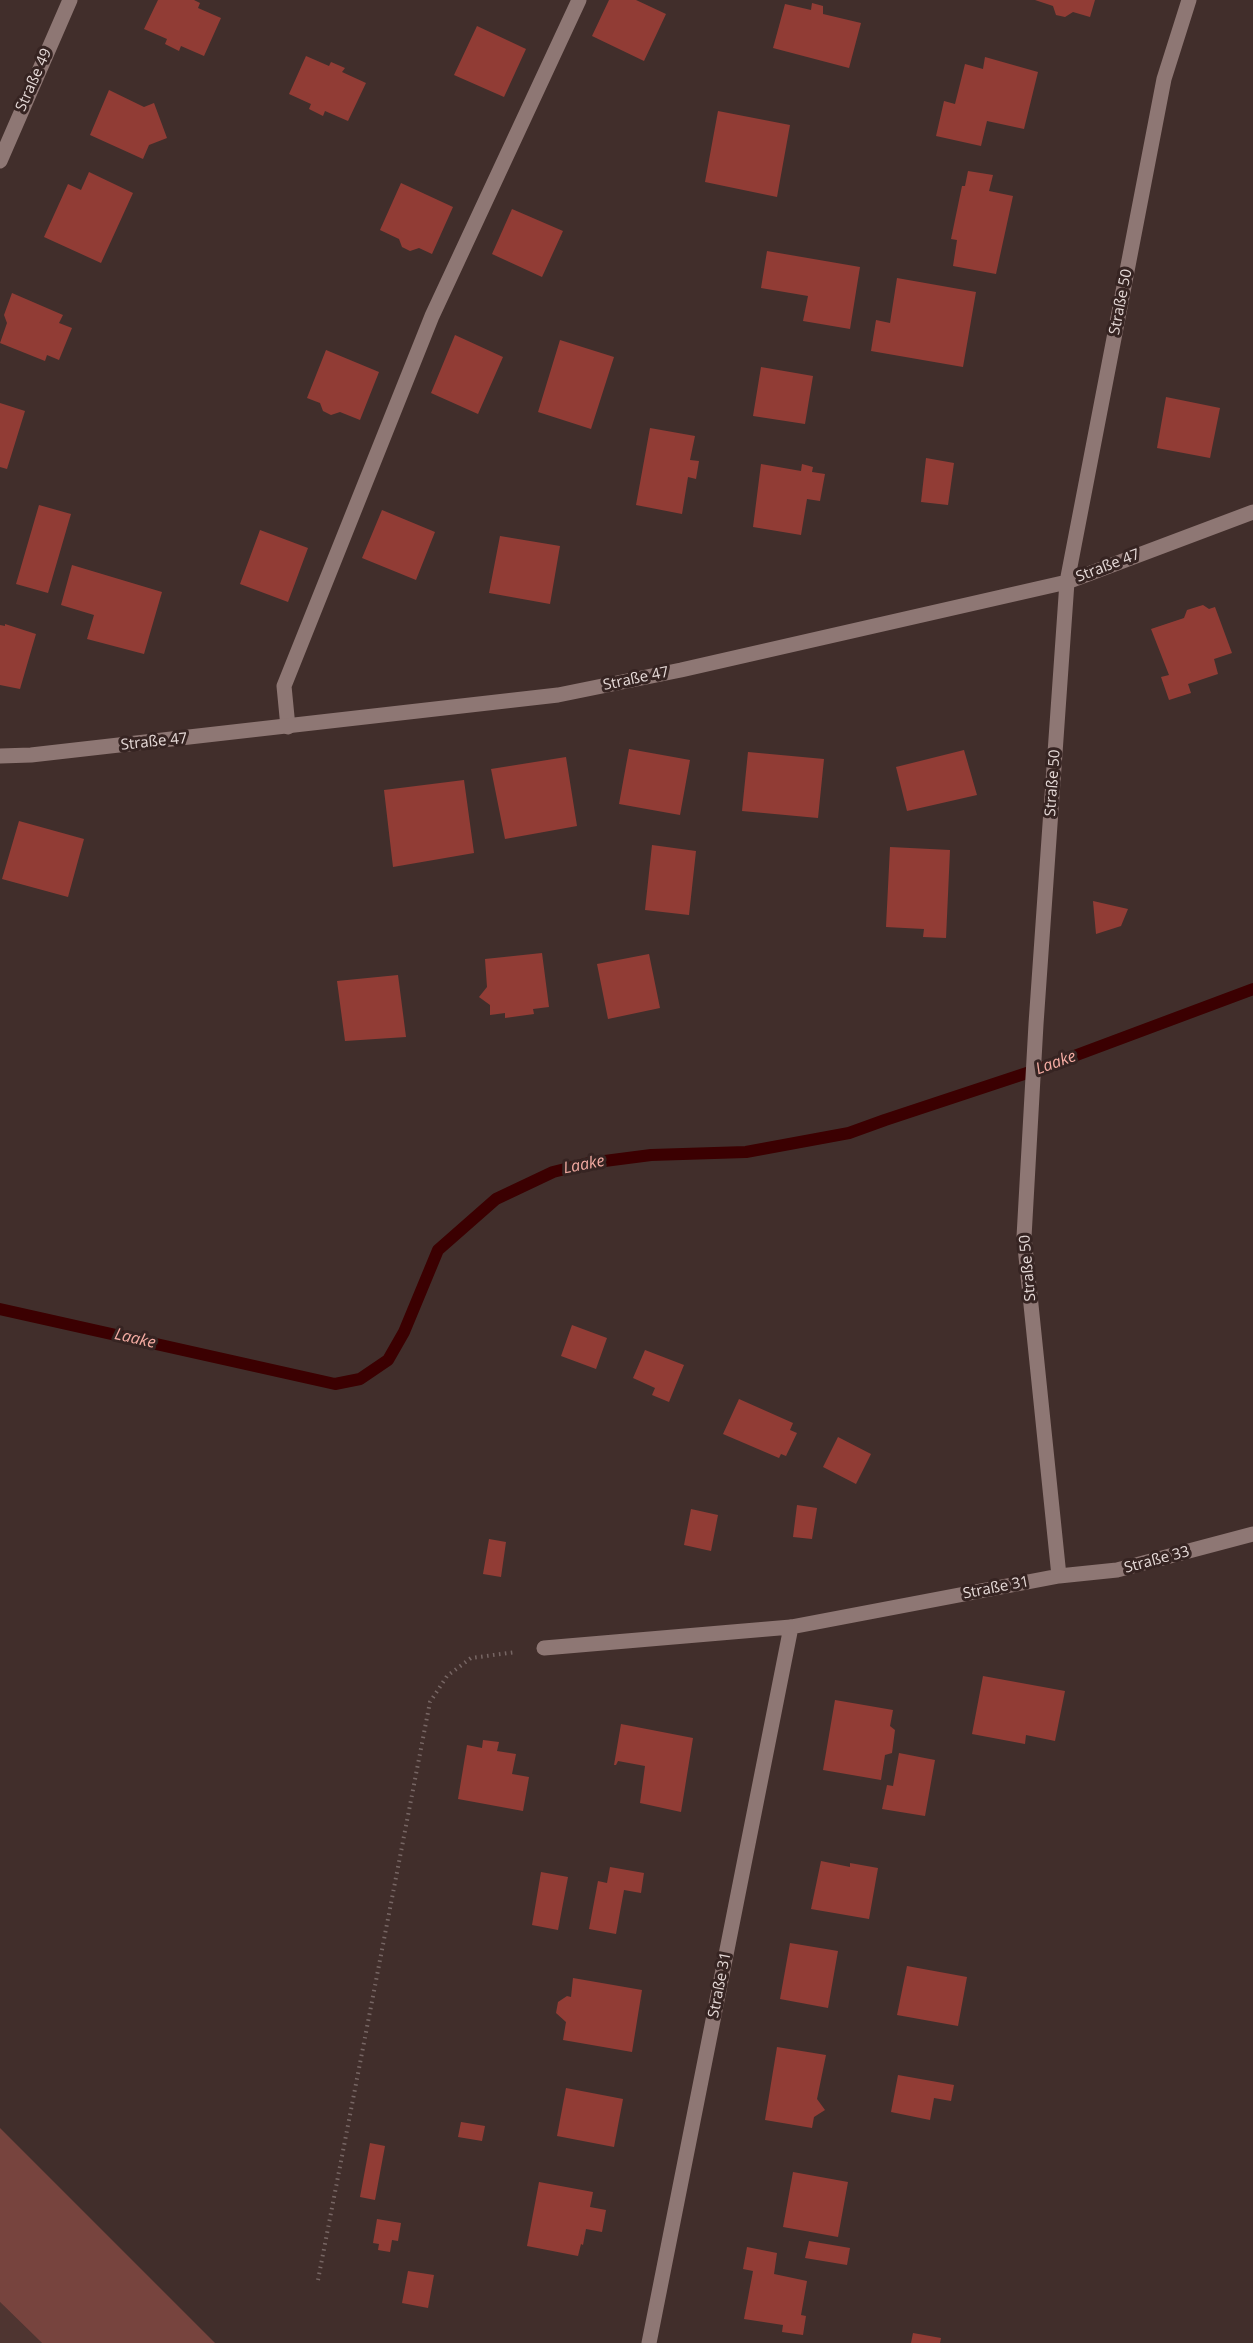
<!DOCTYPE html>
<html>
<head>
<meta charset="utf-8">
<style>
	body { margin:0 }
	canvas { display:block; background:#412e2b }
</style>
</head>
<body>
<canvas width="1253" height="2343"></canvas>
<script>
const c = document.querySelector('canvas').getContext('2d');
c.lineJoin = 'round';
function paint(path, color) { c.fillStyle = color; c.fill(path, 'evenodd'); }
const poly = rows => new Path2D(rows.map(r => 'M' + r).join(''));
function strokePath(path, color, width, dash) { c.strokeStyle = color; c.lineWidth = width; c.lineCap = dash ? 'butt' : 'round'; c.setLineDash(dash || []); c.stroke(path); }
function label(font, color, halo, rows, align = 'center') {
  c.font = font + ' "Open Sans",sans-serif'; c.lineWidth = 6; c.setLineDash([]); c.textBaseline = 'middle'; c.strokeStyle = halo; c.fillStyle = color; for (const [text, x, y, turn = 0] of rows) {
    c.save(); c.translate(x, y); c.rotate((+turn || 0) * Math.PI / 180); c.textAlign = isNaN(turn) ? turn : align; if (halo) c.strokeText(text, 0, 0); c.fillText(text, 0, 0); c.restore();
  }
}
const built = poly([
	[0,2302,42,2343,0,2343]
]);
const green = poly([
	[0,2128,215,2343,42,2343,0,2302]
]);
const stream = poly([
	[0,1309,335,1384,360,1379,388,1360,404,1332,438,1250,496,1199,553,1172,589,1163,651,1155,746,1152,849,1133,885,1120,1042,1068,1253,989]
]);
const building = poly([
	[158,0,194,0,200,3,198,8,221,18,204,56,181,46,179,51,165,44,167,39,144,29],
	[609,0,636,0,666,14,644,61,592,36],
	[1035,0,1095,0,1090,17,1073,12,1065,17,1056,15,1053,6],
	[812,3,823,6,823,14,861,23,849,68,773,48,785,4,811,10],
	[477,26,526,49,504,97,454,75],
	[306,56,329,66,331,62,345,68,342,72,366,83,348,121,325,111,323,116,309,109,311,104,289,94],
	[985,57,1038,72,1024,129,987,121,981,146,936,136,944,101,955,104,965,64,983,69],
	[109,90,144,107,154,103,167,138,149,145,143,159,90,135],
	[718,111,790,125,777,197,705,182],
	[968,171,993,175,989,191,1013,196,996,274,953,266,957,240,951,239,962,186,965,186],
	[89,172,133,193,101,263,44,237,68,184,81,190],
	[401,183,453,207,432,254,419,248,410,251,402,247,399,239,380,230],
	[512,209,563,231,542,277,492,254],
	[767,251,860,267,850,329,803,321,808,296,761,288],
	[897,278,976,292,963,367,871,351,876,320,890,323],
	[12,293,63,315,59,323,72,328,59,360,47,355,45,361,0,343,7,323,4,315],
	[455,335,503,357,478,414,431,393],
	[560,340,614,357,591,429,538,412],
	[326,350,379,372,360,420,340,412,331,415,323,411,320,403,307,398],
	[761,367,813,376,805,424,753,416],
	[1166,397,1220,408,1210,458,1157,448],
	[0,403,25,411,7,469,0,467],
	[650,428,695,436,690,460,699,461,696,479,688,477,682,514,636,505],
	[926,458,954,463,948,505,921,502],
	[761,464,801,471,802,464,813,467,812,472,825,474,820,501,807,499,801,535,753,527],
	[39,505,71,514,48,593,16,584],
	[382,510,435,532,416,580,362,558],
	[260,530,308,548,288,602,240,584],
	[500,536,560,546,550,604,489,593],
	[72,565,162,592,144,654,87,639,94,615,61,605],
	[1203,605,1209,609,1215,607,1232,653,1214,659,1218,674,1188,684,1191,693,1169,700,1161,677,1169,675,1151,629,1184,618,1187,610],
	[5,624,36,634,20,689,0,685,0,625,5,626],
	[629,749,690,760,680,815,619,804],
	[964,750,977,795,907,811,896,767],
	[748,752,824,759,818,818,742,811],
	[566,757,577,826,505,839,491,769],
	[464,780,474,853,393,867,384,790],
	[19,821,84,839,68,897,2,879],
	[652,845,696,851,689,915,645,910],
	[890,847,950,850,946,938,923,937,924,929,886,927],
	[1093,901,1128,909,1121,926,1096,934],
	[542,953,549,1007,533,1009,534,1014,505,1018,505,1013,490,1015,490,1005,479,997,487,987,485,959],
	[649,954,660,1008,608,1019,597,964],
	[398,975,406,1037,345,1041,337,981],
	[572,1325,607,1338,596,1369,561,1356],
	[645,1350,684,1365,669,1402,652,1395,655,1388,633,1378],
	[739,1399,793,1423,790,1430,797,1433,786,1456,781,1454,779,1458,723,1434],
	[838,1437,871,1454,856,1484,823,1467],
	[797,1505,817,1508,812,1539,793,1537],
	[691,1509,718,1515,711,1551,684,1545],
	[489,1539,506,1542,501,1577,483,1574],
	[983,1676,1065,1691,1055,1741,1026,1735,1025,1744,972,1734],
	[835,1700,893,1710,890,1726,895,1730,892,1753,885,1755,881,1780,823,1770],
	[621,1724,693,1738,681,1812,640,1803,645,1766,618,1761,616,1765,614,1765],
	[483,1740,499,1742,497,1751,516,1754,512,1774,529,1777,523,1811,458,1799,467,1745,482,1748],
	[899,1753,935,1760,925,1816,882,1809,887,1785,893,1786],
	[821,1861,850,1867,850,1863,878,1868,869,1919,811,1909],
	[610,1867,644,1873,641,1893,624,1890,616,1934,589,1929,598,1881,607,1883],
	[541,1872,568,1877,558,1930,532,1925],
	[790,1943,838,1951,828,2008,780,1999],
	[907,1966,967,1977,958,2026,897,2015],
	[573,1978,642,1990,632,2052,563,2040,566,2022,556,2013,558,2002,567,1996,571,1997],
	[777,2047,826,2055,817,2099,825,2110,814,2117,812,2128,765,2120],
	[898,2075,954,2085,951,2101,934,2098,930,2120,891,2112],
	[566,2088,623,2099,614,2147,557,2136],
	[461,2122,485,2126,482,2141,458,2137],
	[370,2143,385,2146,375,2200,360,2197],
	[793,2172,848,2182,838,2237,783,2227],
	[539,2182,593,2192,590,2207,606,2210,602,2232,586,2229,583,2245,581,2244,578,2256,527,2246],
	[377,2219,401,2223,398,2241,392,2240,390,2252,378,2250,379,2244,373,2243],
	[809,2241,850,2248,847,2265,805,2258],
	[747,2247,777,2253,774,2274,807,2281,801,2315,806,2316,803,2335,782,2332,783,2325,744,2319,753,2271,743,2269],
	[408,2271,434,2275,428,2308,402,2303],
	[913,2333,941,2338,940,2343,911,2343]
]);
const path = poly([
	[318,2280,430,1702,447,1676,471,1658,516,1652]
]);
const lane = poly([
	[288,727,284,686,432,316,579,0]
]);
const street = poly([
	[0,161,70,0],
	[0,756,31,755,558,695,681,670,1067,582,1253,512],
	[1059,1576,1024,1237,1036,1024,1067,582,1164,79,1189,0],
	[544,1648,791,1627,1059,1576,1117,1570,1253,1534],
	[649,2343,791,1627]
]);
const streetNames = [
	["Straße 49",34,80,-66],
	["Straße 50",1121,302,-79],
	["Straße 47",1108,566,-21],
	["Straße 47",636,679,-12],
	["Straße 47",154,742,-6],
	["Straße 50",1053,783,-86],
	["Straße 50",1028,1268,-95],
	["Straße 33",1157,1560,-15],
	["Straße 31",996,1588,-11],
	["Straße 31",720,1985,-79]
];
const waterNames = [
	["Laake",1056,1063,-20],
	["Laake",584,1165,-11],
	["Laake",135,1339,13]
];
paint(built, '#4f3531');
paint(green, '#77443e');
strokePath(stream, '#3b0001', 12);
paint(building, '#913c35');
strokePath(path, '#776664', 4, [1.5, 4.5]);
strokePath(lane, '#8e7774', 15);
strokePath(street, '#8e7774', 15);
label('15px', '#e6dad8', '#362422', streetNames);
label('italic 16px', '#f5aca3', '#362422', waterNames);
</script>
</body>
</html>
